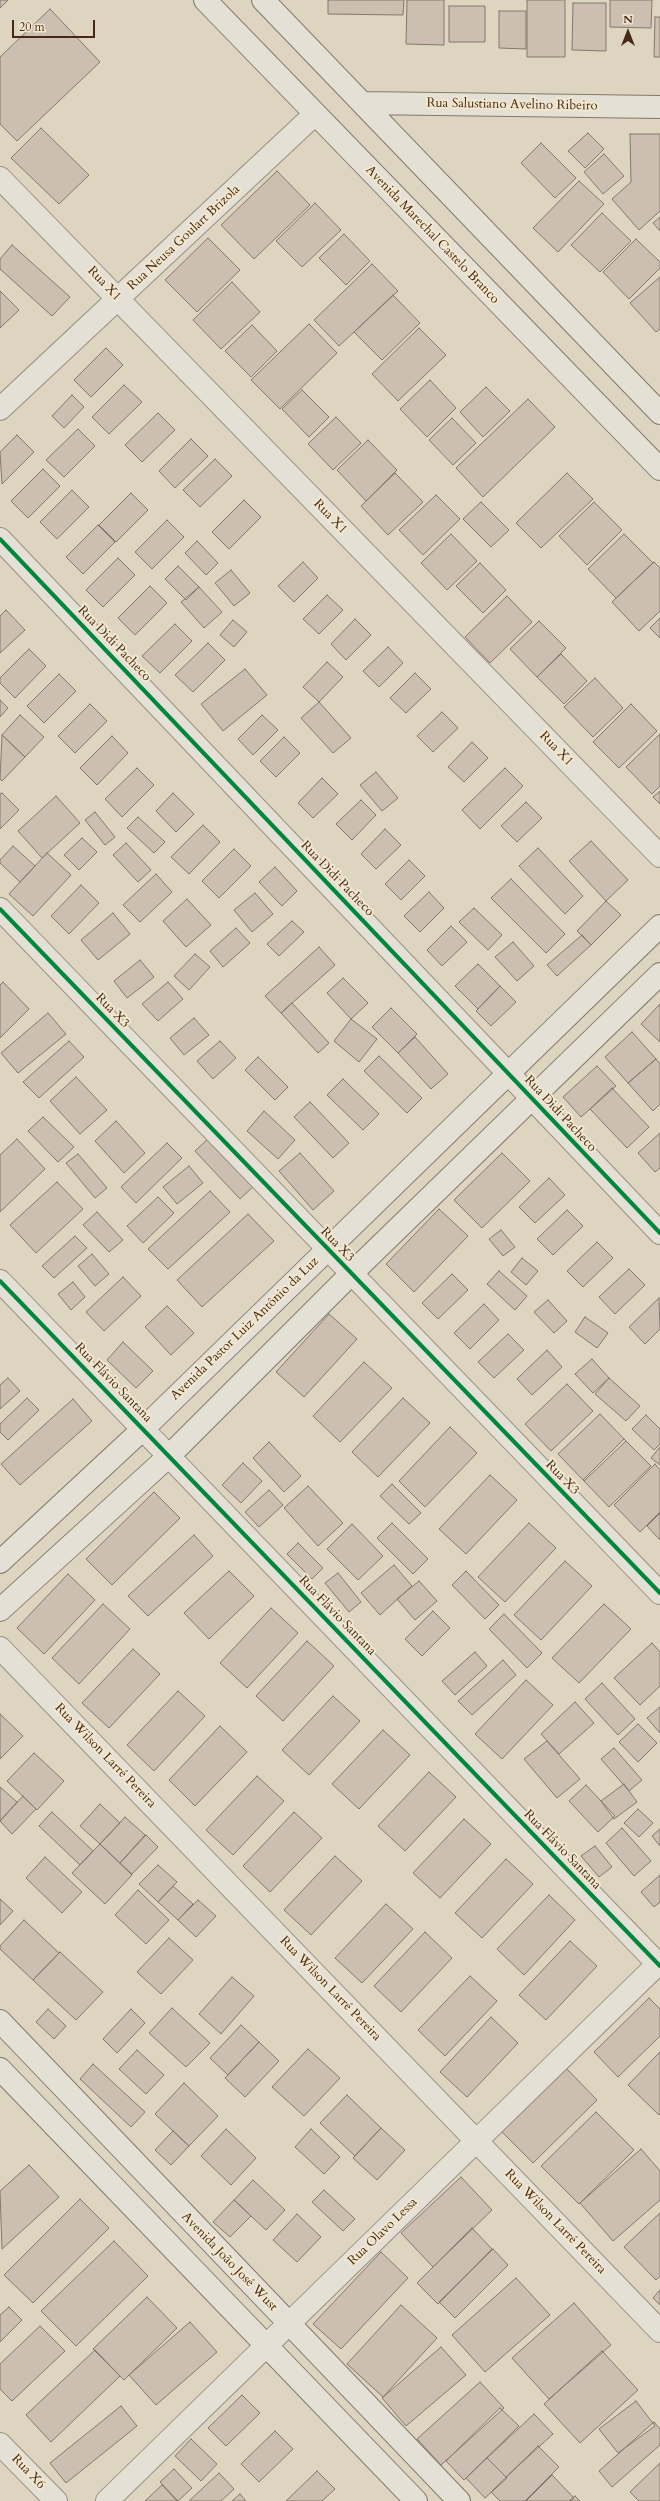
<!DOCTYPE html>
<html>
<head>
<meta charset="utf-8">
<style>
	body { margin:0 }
	#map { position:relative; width:660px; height:2501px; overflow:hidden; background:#ddd5c0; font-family:Cardo,serif }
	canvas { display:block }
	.north { position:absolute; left:608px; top:12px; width:40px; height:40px; -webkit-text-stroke:3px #f1e7ce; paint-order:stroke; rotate:0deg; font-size:11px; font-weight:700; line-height:16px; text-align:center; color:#472715 }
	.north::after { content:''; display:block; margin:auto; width:14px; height:18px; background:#472715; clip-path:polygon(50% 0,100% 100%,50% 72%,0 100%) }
	.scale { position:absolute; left:12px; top:20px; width:83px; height:18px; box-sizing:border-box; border:2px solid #472715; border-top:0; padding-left:5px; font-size:12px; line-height:14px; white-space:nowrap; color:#472715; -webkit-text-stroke:3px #f1e7ce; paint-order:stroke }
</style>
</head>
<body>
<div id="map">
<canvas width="660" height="2501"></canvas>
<div class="north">N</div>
<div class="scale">20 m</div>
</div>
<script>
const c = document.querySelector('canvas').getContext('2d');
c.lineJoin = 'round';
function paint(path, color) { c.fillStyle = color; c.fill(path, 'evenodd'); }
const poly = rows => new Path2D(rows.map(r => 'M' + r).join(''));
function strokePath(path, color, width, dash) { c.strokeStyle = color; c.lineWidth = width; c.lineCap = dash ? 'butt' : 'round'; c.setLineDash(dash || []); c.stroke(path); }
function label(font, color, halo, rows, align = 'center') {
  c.font = font + ' Cardo,serif'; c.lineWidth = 4; c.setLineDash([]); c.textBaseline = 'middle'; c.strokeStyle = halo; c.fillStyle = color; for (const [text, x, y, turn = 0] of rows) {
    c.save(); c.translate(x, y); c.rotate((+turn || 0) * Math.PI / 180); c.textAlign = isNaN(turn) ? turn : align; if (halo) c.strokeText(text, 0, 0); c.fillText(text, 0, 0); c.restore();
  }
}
const building = poly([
	[0,0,8,0,0,8,0,0],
	[328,0,404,0,403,15,328,14,328,0],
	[407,0,444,0,444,45,406,44,407,0],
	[527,0,565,0,565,57,527,57,527,0],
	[610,0,652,0,651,28,610,27,610,0],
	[573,3,606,3,606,51,572,50,573,3],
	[449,6,485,6,485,42,449,42,449,6],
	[50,9,100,62,17,141,0,124,0,57,50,9],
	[499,11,526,11,526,49,499,48,499,11],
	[655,17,660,17,660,57,654,57,655,17],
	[41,128,89,175,59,204,11,158,41,128],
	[588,133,604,149,585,168,568,151,588,133],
	[630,134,660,134,660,211,639,230,612,199,631,182,630,134],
	[541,143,576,178,555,198,521,163,541,143],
	[604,154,624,176,603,194,584,172,604,154],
	[277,171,310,205,254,259,221,225,277,171],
	[579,181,604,204,558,252,533,228,579,181],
	[315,203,341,230,302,267,276,241,315,203],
	[602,213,631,241,600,272,571,245,602,213],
	[660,217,660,231,653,223,660,217],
	[344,234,370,261,346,285,319,258,344,234],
	[208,238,240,270,197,312,165,280,208,238],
	[636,239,660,262,660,268,629,299,603,272,636,239],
	[12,245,70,297,52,316,0,269,0,259,12,245],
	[372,264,398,291,339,346,314,320,372,264],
	[660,277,660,329,656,332,630,303,660,277],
	[232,282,260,312,221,349,193,320,232,282],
	[0,291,19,310,0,328,0,291],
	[393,295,420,323,382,360,354,332,393,295],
	[309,324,337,353,280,409,251,380,309,324],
	[252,325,277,351,251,377,225,351,252,325],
	[419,328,446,355,398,401,372,374,419,328],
	[106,348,123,365,91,397,74,380,106,348],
	[430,380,456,408,427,437,400,409,430,380],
	[124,385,142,402,109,434,92,417,124,385],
	[486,387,510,411,483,437,460,412,486,387],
	[302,390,329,417,309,437,282,409,302,390],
	[72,395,84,407,64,428,52,416,72,395],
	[528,399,555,427,483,497,456,468,528,399],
	[158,413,175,430,142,462,125,445,158,413],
	[336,417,361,443,333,470,308,444,336,417],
	[452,418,476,443,453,465,429,440,452,418],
	[78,429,95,446,64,477,46,460,78,429],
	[17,435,34,452,2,484,0,452,17,435],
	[191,439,208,456,175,488,159,471,191,439],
	[368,440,397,470,366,501,337,470,368,440],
	[215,459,232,476,200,507,183,490,215,459],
	[43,469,60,486,28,518,11,501,43,469],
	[395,473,423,502,388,535,361,506,395,473],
	[567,473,593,499,541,548,516,523,567,473],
	[72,490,89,507,57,539,40,522,72,490],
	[131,493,148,510,116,542,99,525,131,493],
	[436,495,460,519,423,555,399,530,436,495],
	[244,500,261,517,229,549,212,532,244,500],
	[481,502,509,530,491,547,463,519,481,502],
	[594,502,622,530,587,565,559,536,594,502],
	[167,520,184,537,152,569,135,552,167,520],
	[98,525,115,542,83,574,66,557,98,525],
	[451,534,477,561,447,590,421,563,451,534],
	[624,534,653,563,616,598,588,569,624,534],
	[197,541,218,563,206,575,185,553,197,541],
	[118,558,135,575,103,607,86,590,118,558],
	[303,562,318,578,294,602,278,586,303,562],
	[654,562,660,568,660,611,639,631,612,602,654,562],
	[480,563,506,590,483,613,456,586,480,563],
	[178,566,199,587,186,600,165,579,178,566],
	[231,570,250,593,234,606,215,583,231,570],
	[150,586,167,603,135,635,118,618,150,586],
	[199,587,222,612,204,628,181,602,199,587],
	[327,595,343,610,319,634,303,619,327,595],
	[507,596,532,622,490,663,465,637,507,596],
	[6,610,25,630,0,653,0,616,6,610],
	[660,618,660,638,650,628,660,618],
	[355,619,371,635,346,660,331,644,355,619],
	[233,620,247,632,234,647,220,635,233,620],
	[539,621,566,648,537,677,510,649,539,621],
	[175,624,192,641,160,673,142,656,175,624],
	[208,643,225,660,193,692,175,675,208,643],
	[388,647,403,663,379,687,363,671,388,647],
	[29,649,46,666,15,698,0,683,0,678,29,649],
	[561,654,587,681,564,704,537,677,561,654],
	[327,662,343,677,319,702,303,687,327,662],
	[245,669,267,695,223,731,201,704,245,669],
	[415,673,431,689,406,713,390,698,415,673],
	[59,674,76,691,44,723,27,706,59,674],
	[595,678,623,708,593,737,564,707,595,678],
	[0,700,8,708,0,717,0,700],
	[319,702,351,738,333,753,301,718,319,702],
	[90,704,107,721,75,753,58,736,90,704],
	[631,704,657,731,619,768,593,742,631,704],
	[442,712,458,728,433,752,417,736,442,712],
	[20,715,44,737,25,757,2,735,20,715],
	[262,715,278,730,253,755,238,739,262,715],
	[660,734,660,786,652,794,626,767,660,734],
	[2,735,25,757,2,781,0,779,2,735],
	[112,736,128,753,97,785,80,768,112,736],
	[284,737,300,753,276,777,260,761,284,737],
	[472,742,488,758,464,782,448,767,472,742],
	[137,768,154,785,122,817,105,799,137,768],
	[505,768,523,786,480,829,462,810,505,768],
	[376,772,398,798,382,811,360,785,376,772],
	[322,778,338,794,313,818,298,803,322,778],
	[660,791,660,804,653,797,660,791],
	[2,793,19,810,0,829,0,794,2,793],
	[173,793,194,814,176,832,156,811,173,793],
	[56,796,80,823,42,858,18,831,56,796],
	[361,800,376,815,352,840,336,824,361,800],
	[526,802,542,818,517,842,501,826,526,802],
	[95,812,115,837,105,845,85,820,95,812],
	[138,817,165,842,154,853,127,828,138,817],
	[203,825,220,842,189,874,171,857,203,825],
	[385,829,401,845,376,869,361,854,385,829],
	[82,838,97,852,79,870,64,855,82,838],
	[591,841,628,880,606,901,569,861,591,841],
	[126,843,151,870,138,882,113,855,126,843],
	[13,846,35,866,20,882,0,863,0,860,13,846],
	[538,848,583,896,565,914,519,866,538,848],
	[234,849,251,866,219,898,202,881,234,849],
	[47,853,71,875,33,916,9,894,47,853],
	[409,860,425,876,401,900,385,884,409,860],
	[275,867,297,891,282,906,259,882,275,867],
	[156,874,172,892,140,922,123,905,156,874],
	[511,879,565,934,546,953,491,898,511,879],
	[81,885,99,903,69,934,51,916,81,885],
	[429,892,444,908,420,932,404,916,429,892],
	[255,893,273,914,252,932,234,910,255,893],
	[187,899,211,925,186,947,163,921,187,899],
	[606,901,621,915,591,945,577,931,606,901],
	[474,908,502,935,488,950,459,922,474,908],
	[113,913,130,934,98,960,81,940,113,913],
	[292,921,304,932,279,956,267,944,292,921],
	[451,926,467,942,442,966,427,950,451,926],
	[236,928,250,943,223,967,210,951,236,928],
	[582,935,591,945,557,976,547,965,582,935],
	[513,942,534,966,517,981,495,957,513,942],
	[319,947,335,965,281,1013,265,996,319,947],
	[195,954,210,967,189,990,174,976,195,954],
	[140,960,154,977,127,998,114,981,140,960],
	[478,964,500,986,478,1009,455,986,478,964],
	[343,978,368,1003,351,1019,327,993,343,978],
	[3,982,29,1009,0,1038,0,985,3,982],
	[168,982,183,999,158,1021,142,1004,168,982],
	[500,986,516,1002,491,1026,476,1011,500,986],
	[292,1003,329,1043,318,1053,281,1013,292,1003],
	[660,1004,660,1042,641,1024,660,1004],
	[391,1008,417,1034,398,1053,372,1027,391,1008],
	[48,1013,66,1034,18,1073,1,1053,48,1013],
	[194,1018,209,1035,184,1055,170,1038,194,1018],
	[351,1019,377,1039,359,1062,334,1041,351,1019],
	[632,1032,656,1059,628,1083,605,1057,632,1032],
	[415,1037,448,1074,431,1089,398,1053,415,1037],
	[69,1041,84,1057,39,1098,23,1082,69,1041],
	[220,1041,236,1058,213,1079,197,1061,220,1041],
	[379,1056,422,1098,407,1113,364,1071,379,1056],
	[258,1057,288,1087,275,1100,245,1070,258,1057],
	[656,1059,660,1064,660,1104,653,1111,628,1083,656,1059],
	[597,1066,616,1086,581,1117,563,1097,597,1066],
	[76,1077,107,1110,80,1134,50,1101,76,1077],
	[343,1079,379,1114,363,1130,327,1095,343,1079],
	[612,1088,649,1127,627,1148,590,1109,612,1088],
	[310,1102,349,1143,333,1158,294,1117,310,1102],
	[264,1111,295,1140,278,1159,247,1131,264,1111],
	[43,1117,74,1147,58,1162,28,1131,43,1117],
	[116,1121,145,1153,124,1173,95,1141,116,1121],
	[660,1133,660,1168,655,1172,638,1153,660,1133],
	[211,1136,256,1184,240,1199,195,1151,211,1136],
	[17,1139,45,1169,0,1212,0,1155,17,1139],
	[167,1143,182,1158,136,1203,121,1187,167,1143],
	[300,1153,334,1191,313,1210,279,1171,300,1153],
	[502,1153,530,1181,482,1228,454,1200,502,1153],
	[78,1154,107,1188,95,1198,66,1163,78,1154],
	[189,1166,203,1183,177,1204,163,1187,189,1166],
	[549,1178,565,1195,535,1223,519,1207,549,1178],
	[57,1182,83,1209,36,1253,10,1225,57,1182],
	[210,1191,230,1212,168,1269,148,1249,210,1191],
	[158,1197,174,1213,143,1243,127,1226,158,1197],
	[439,1209,468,1236,414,1292,386,1264,439,1209],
	[567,1210,583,1226,553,1255,537,1239,567,1210],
	[97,1212,123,1240,109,1252,83,1225,97,1212],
	[248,1214,274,1241,202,1307,177,1280,248,1214],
	[501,1230,515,1247,503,1256,489,1239,501,1230],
	[75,1236,87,1248,54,1278,42,1266,75,1236],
	[597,1242,613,1258,583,1287,567,1271,597,1242],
	[92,1254,109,1274,95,1286,78,1266,92,1254],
	[522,1258,538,1271,526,1285,511,1272,522,1258],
	[629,1269,645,1285,615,1314,599,1297,629,1269],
	[499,1271,527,1296,515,1310,487,1284,499,1271],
	[452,1274,468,1290,438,1319,422,1303,452,1274],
	[123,1277,141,1296,104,1331,86,1312,123,1277],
	[73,1282,85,1297,71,1310,58,1294,73,1282],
	[659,1298,660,1329,645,1344,629,1327,659,1298],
	[548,1300,567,1321,554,1333,534,1312,548,1300],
	[484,1304,499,1320,470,1349,454,1333,484,1304],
	[167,1306,194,1333,171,1355,145,1327,167,1306],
	[329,1314,357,1339,304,1397,276,1372,329,1314],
	[585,1317,608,1333,597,1348,575,1332,585,1317],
	[508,1334,524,1350,494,1378,478,1362,508,1334],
	[123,1342,153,1371,136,1388,107,1360,123,1342],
	[547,1350,562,1367,532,1395,517,1379,547,1350],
	[592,1359,609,1378,593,1393,575,1374,592,1359],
	[364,1362,392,1388,340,1442,313,1416,364,1362],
	[8,1378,20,1391,0,1409,0,1385,8,1378],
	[609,1378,640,1406,626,1421,595,1394,609,1378],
	[567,1384,593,1411,551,1451,525,1424,567,1384],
	[27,1398,39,1410,8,1440,0,1432,0,1424,27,1398],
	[403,1398,430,1423,378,1477,352,1452,403,1398],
	[73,1399,92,1421,20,1485,1,1464,73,1399],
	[600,1414,626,1441,584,1481,558,1454,600,1414],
	[646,1415,660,1429,660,1444,654,1450,632,1429,646,1415],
	[450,1427,477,1453,425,1507,399,1481,450,1427],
	[624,1439,651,1466,609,1507,583,1480,624,1439],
	[269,1442,301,1476,284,1492,253,1458,269,1442],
	[660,1447,660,1465,651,1458,660,1447],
	[243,1463,262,1481,241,1503,222,1485,243,1463],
	[655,1464,660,1470,660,1512,640,1532,614,1505,655,1464],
	[490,1475,517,1500,466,1554,439,1529,490,1475],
	[392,1484,421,1513,409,1524,380,1496,392,1484],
	[308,1486,343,1523,318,1546,284,1508,308,1486],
	[269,1490,283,1505,259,1527,245,1512,269,1490],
	[154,1492,180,1518,112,1585,86,1559,154,1492],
	[660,1513,660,1540,647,1526,660,1513],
	[392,1523,428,1559,413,1574,377,1538,392,1523],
	[529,1523,556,1548,505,1602,478,1577,529,1523],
	[352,1524,383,1556,358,1580,327,1549,352,1524],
	[194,1535,213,1556,148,1616,128,1596,194,1535],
	[298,1543,323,1568,312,1579,287,1554,298,1543],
	[565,1561,592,1586,541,1640,514,1615,565,1561],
	[394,1565,412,1586,380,1615,361,1593,394,1565],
	[229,1571,254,1596,209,1639,184,1613,229,1571],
	[466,1571,499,1605,485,1619,452,1585,466,1571],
	[338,1573,361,1602,349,1612,325,1583,338,1573],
	[68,1574,95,1600,44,1654,17,1628,68,1574],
	[419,1581,437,1601,415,1620,397,1599,419,1581],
	[103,1604,130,1629,79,1684,52,1658,103,1604],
	[604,1604,631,1629,579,1683,552,1658,604,1604],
	[271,1608,298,1633,247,1688,220,1663,271,1608],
	[433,1611,450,1628,422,1656,405,1639,433,1611],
	[504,1614,542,1653,527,1668,489,1629,504,1614],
	[307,1641,334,1666,283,1721,256,1696,307,1641],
	[652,1643,660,1652,660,1686,640,1705,614,1678,652,1643],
	[133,1649,160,1674,109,1728,82,1703,133,1649],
	[475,1652,487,1666,455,1695,442,1681,475,1652],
	[503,1660,516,1675,472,1715,458,1701,503,1660],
	[526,1680,553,1705,502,1759,475,1734,526,1680],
	[602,1683,635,1719,618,1735,585,1699,602,1683],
	[178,1691,205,1716,154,1771,127,1745,178,1691],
	[333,1696,360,1721,309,1775,282,1750,333,1696],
	[575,1702,594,1723,559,1754,541,1734,575,1702],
	[660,1707,660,1733,647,1718,660,1707],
	[0,1714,23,1736,0,1759,0,1714],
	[638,1724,657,1743,638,1762,619,1742,638,1724],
	[220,1726,247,1752,195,1806,169,1780,220,1726],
	[383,1730,410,1755,359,1809,332,1784,383,1730],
	[547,1741,580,1779,557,1798,524,1759,547,1741],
	[614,1748,642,1780,629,1791,601,1759,614,1748],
	[34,1753,64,1781,37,1810,7,1781,34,1753],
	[429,1772,456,1797,405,1851,378,1826,429,1772],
	[257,1776,284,1801,233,1855,206,1830,257,1776],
	[624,1784,637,1802,614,1819,601,1801,624,1784],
	[586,1785,615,1816,598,1832,569,1801,586,1785],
	[0,1787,17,1802,0,1821,0,1787],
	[23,1796,36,1809,12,1834,0,1821,23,1796],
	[100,1804,120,1823,100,1844,80,1826,100,1804],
	[638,1809,653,1823,639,1837,624,1823,638,1809],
	[52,1812,93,1851,80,1865,39,1826,52,1812],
	[294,1812,322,1838,270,1892,243,1866,294,1812],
	[125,1817,145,1835,120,1863,100,1844,125,1817],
	[464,1819,491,1844,440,1898,413,1873,464,1819],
	[622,1828,651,1861,634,1876,606,1843,622,1828],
	[660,1829,660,1846,652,1836,660,1829],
	[146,1835,158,1847,132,1874,120,1863,146,1835],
	[100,1844,132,1875,105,1904,72,1873,100,1844],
	[595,1846,612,1867,599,1877,581,1856,595,1846],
	[335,1856,362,1881,311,1935,284,1910,335,1856],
	[45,1857,82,1892,62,1913,26,1878,45,1857],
	[506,1859,533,1884,482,1938,455,1913,506,1859],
	[158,1865,177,1882,158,1902,139,1884,158,1865],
	[660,1875,660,1902,654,1907,641,1892,660,1875],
	[173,1886,193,1904,178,1920,158,1902,173,1886],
	[138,1890,169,1920,146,1944,115,1915,138,1890],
	[549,1895,575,1920,524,1975,497,1949,549,1895],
	[0,1899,13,1911,0,1925,0,1899],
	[198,1900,216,1916,196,1937,178,1920,198,1900],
	[386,1904,413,1929,362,1983,335,1958,386,1904],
	[24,1920,59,1953,33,1980,0,1949,0,1946,24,1920],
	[425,1932,452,1958,401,2012,374,1986,425,1932],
	[169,1938,193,1960,161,1994,137,1972,169,1938],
	[570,1941,597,1966,546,2020,519,1995,570,1941],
	[60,1952,103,1992,76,2020,33,1980,60,1952],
	[470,1976,497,2001,445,2056,418,2030,470,1976],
	[232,1977,254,1996,221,2034,199,2014,232,1977],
	[649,1998,660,2009,660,2036,618,2077,594,2052,649,1998],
	[172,2008,210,2043,186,2067,149,2033,172,2008],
	[48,2009,66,2026,54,2039,36,2022,48,2009],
	[131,2009,145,2023,117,2053,103,2039,131,2009],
	[491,2017,518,2043,467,2097,440,2072,491,2017],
	[241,2025,259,2042,228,2075,210,2058,241,2025],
	[259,2042,279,2061,245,2097,225,2078,259,2042],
	[308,2049,340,2078,304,2116,272,2087,308,2049],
	[137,2050,164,2075,146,2094,119,2069,137,2050],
	[660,2052,660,2114,659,2115,628,2085,660,2052],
	[93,2064,145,2112,131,2127,80,2079,93,2064],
	[566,2068,597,2100,533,2163,502,2132,566,2068],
	[184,2083,218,2116,189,2146,155,2114,184,2083],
	[347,2095,381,2128,355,2156,320,2123,347,2095],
	[596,2112,634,2150,579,2204,541,2166,596,2112],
	[381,2128,405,2150,377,2180,353,2158,381,2128],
	[226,2129,256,2158,231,2185,201,2156,226,2129],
	[311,2129,340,2157,324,2174,295,2147,311,2129],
	[173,2131,189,2146,171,2165,155,2150,173,2131],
	[641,2149,660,2171,660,2200,613,2241,580,2203,641,2149],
	[29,2165,59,2197,2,2249,0,2191,29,2165],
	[461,2177,492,2210,433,2267,401,2233,461,2177],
	[253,2180,285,2210,266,2230,234,2200,253,2180],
	[324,2190,355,2219,343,2231,312,2202,324,2190],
	[80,2199,109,2228,33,2303,4,2275,80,2199],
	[234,2200,251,2216,230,2237,213,2222,234,2200],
	[660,2213,660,2276,656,2280,624,2247,660,2213],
	[297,2214,321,2237,297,2262,273,2240,297,2214],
	[472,2228,492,2249,438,2304,417,2283,472,2228],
	[114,2241,148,2276,76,2346,41,2311,114,2241],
	[493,2249,508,2265,455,2318,439,2302,493,2249],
	[381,2252,408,2278,341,2349,313,2324,381,2252],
	[516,2278,550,2315,485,2372,452,2335,516,2278],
	[660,2290,660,2305,653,2298,660,2290],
	[147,2297,177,2328,124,2380,93,2349,147,2297],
	[574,2303,611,2345,549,2399,512,2358,574,2303],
	[401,2305,437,2338,383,2397,347,2364,401,2305],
	[9,2307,22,2320,0,2342,0,2315,9,2307],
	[190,2322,217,2352,156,2405,129,2375,190,2322],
	[40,2326,65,2351,12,2401,0,2389,0,2364,40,2326],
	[441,2347,466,2375,406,2426,382,2398,441,2347],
	[95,2350,120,2376,51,2442,26,2415,95,2350],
	[602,2351,638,2390,580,2443,544,2404,602,2351],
	[480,2382,504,2408,441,2465,417,2439,480,2382],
	[242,2395,260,2413,226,2446,208,2428,242,2395],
	[636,2401,655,2426,618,2453,599,2429,636,2401],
	[121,2406,137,2426,66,2483,50,2463,121,2406],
	[500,2408,519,2426,464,2480,446,2461,500,2408],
	[534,2414,553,2434,506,2477,487,2458,534,2414],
	[654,2422,660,2429,660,2445,612,2487,599,2471,654,2422],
	[275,2431,293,2449,259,2482,241,2464,275,2431],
	[191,2439,217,2464,201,2481,175,2456,191,2439],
	[538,2446,559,2467,525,2501,500,2501,491,2492,538,2446],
	[487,2458,507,2478,485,2498,466,2478,487,2458],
	[660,2463,660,2501,639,2501,630,2492,660,2463],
	[174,2469,192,2488,178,2501,160,2482,174,2469],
	[317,2471,335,2489,322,2501,286,2501,317,2471],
	[219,2473,234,2489,221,2501,189,2501,219,2473],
	[552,2475,574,2498,570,2501,526,2501,552,2475],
	[162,2485,177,2501,145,2501,162,2485],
	[240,2494,246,2501,232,2501,240,2494],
	[575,2496,580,2501,569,2501,575,2496]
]);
const street = poly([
	[0,178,660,856],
	[0,409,314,115],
	[0,539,660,1233],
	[0,909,660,1593],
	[0,1281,660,1966],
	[0,1648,660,2331],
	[0,2444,56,2501],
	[107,2501,660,1962]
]);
const secondary = poly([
	[205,0,660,469],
	[263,0,660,413],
	[364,103,660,107],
	[0,1562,143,1429,660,926],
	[0,1610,169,1456,351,1274,660,974],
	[0,2021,459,2501],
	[0,2069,416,2501]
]);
const cycleway = poly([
	[0,539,660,1233],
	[0,909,660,1593],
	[0,1281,660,1966]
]);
const streetNames = [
	["Rua Salustiano Avelino Ribeiro",512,105,1],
	["Avenida Marechal Castelo Branco",432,235,46],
	["Rua Neusa Goulart Brizola",184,238,-43],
	["Rua X1",104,284,46],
	["Rua X1",330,517,46],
	["Rua Didi Pacheco",114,644,46],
	["Rua X1",556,749,46],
	["Rua Didi Pacheco",337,879,46],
	["Rua X3",112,1011,46],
	["Rua Didi Pacheco",560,1114,47],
	["Rua X3",337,1245,46],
	["Avenida Pastor Luiz Antônio da Luz",245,1329,-44],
	["Rua Flávio Santana",113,1383,46],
	["Rua X3",562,1478,46],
	["Rua Flávio Santana",337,1616,46],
	["Rua Wilson Larré Pereira",105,1756,46],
	["Rua Flávio Santana",562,1850,46],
	["Rua Wilson Larré Pereira",330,1989,46],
	["Rua Wilson Larré Pereira",555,2222,46],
	["Rua Olavo Lessa",383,2232,-44],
	["Avenida João José Wust",229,2262,46],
	["Rua X6",28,2472,46]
];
paint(building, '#ccbfb1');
strokePath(building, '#82786b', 1);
strokePath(street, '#988f81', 24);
strokePath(secondary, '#82786b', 24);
strokePath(street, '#e5e0d5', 22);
strokePath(secondary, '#e5e0d5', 22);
strokePath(cycleway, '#00873e', 4);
label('13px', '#472715', '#f1e7ce', streetNames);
</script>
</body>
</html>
